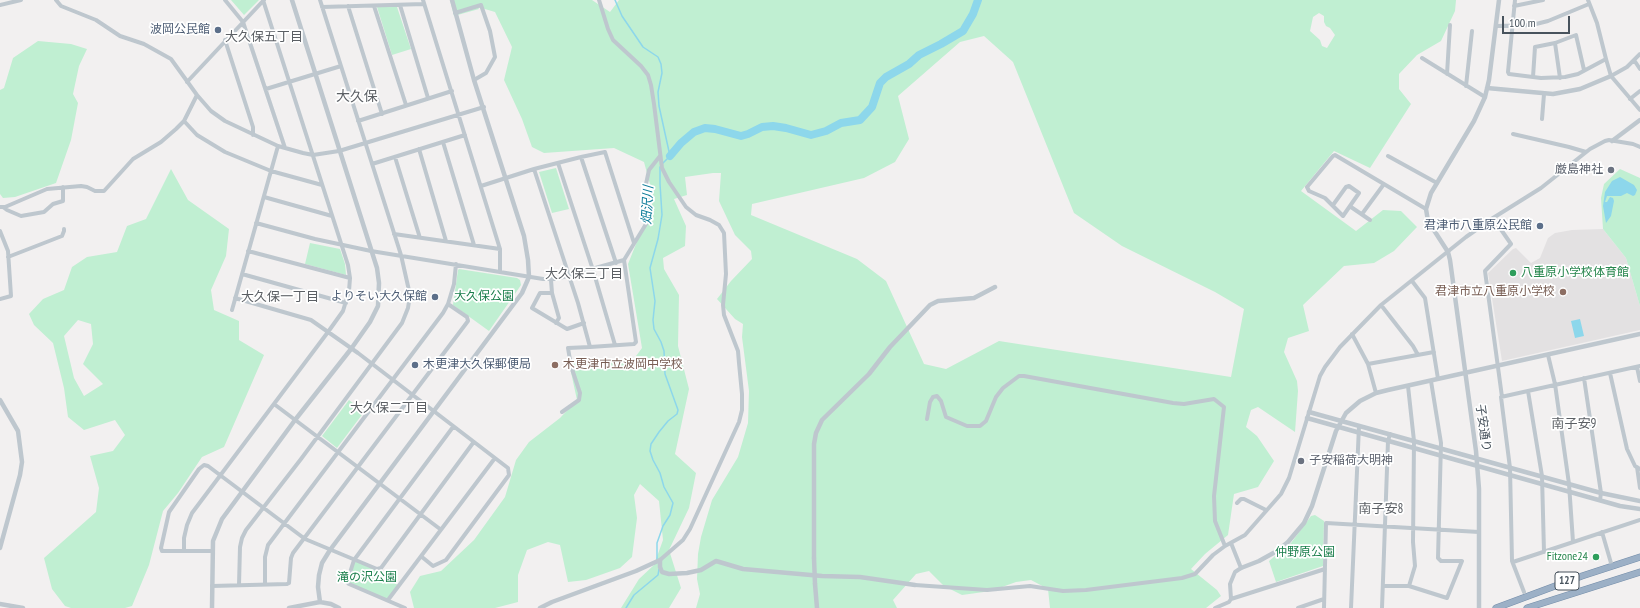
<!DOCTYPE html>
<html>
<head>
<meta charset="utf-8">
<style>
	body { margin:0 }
	#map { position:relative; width:1640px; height:608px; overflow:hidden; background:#f2f0f0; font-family:"PT Sans Narrow",sans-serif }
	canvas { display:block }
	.scale { position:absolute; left:1502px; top:16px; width:68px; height:18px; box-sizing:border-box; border:2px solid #48535d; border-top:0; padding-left:5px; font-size:12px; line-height:14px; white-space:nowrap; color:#48535d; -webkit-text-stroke:3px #fff; paint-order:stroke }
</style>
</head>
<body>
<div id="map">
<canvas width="1640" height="608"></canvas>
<div class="scale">100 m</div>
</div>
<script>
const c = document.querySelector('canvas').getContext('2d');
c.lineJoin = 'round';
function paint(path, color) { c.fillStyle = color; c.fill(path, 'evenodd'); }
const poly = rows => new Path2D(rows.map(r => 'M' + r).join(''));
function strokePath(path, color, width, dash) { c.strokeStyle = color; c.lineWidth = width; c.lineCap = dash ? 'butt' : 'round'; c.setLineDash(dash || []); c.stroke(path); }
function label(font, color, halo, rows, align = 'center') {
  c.font = font + ' "PT Sans Narrow","Noto Sans JP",sans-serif'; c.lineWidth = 3.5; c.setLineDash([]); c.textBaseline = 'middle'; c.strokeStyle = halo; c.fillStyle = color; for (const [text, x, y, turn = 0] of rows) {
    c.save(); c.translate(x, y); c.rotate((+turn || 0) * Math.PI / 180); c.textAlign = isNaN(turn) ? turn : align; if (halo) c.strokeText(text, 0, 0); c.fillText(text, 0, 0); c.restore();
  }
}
const education = poly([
	[1603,229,1626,258,1640,306,1640,330,1502,361,1488,273,1513,249,1516,248,1531,263,1540,258,1548,238,1555,233,1572,230]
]);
const green = poly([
	[231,0,259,0,244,15],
	[450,0,592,0,610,12,619,0,1456,0,1455,11,1441,41,1417,55,1399,74,1399,89,1411,104,1370,168,1334,151,1301,191,1356,231,1383,210,1401,211,1417,227,1394,251,1374,263,1344,266,1303,305,1309,331,1288,338,1284,352,1297,381,1298,391,1295,432,1258,407,1251,410,1246,427,1257,436,1274,461,1258,487,1234,494,1228,535,1205,554,1191,569,1217,590,1221,596,1206,608,1050,608,1048,589,1031,580,1016,582,991,591,962,595,944,586,929,571,916,574,893,600,897,608,696,608,700,594,697,579,698,554,701,537,712,500,738,457,748,423,749,391,742,337,743,324,735,319,717,299,731,281,752,259,751,251,735,235,719,201,721,173,713,173,685,177,687,195,674,199,686,226,685,246,663,258,664,269,679,295,678,346,689,389,675,454,696,473,689,508,669,550,681,588,669,608,621,608,639,579,654,565,663,540,659,501,640,484,634,495,637,518,632,557,620,568,586,580,568,582,560,545,548,542,527,550,518,575,518,602,495,608,414,608,410,592,420,576,441,571,474,540,505,497,516,460,529,442,560,418,577,400,569,363,591,358,633,360,642,348,628,264,654,199,644,162,614,148,544,153,532,147,522,119,504,80,512,47,495,12,478,7,479,9,454,16],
	[1319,13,1324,16,1324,22,1326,26,1330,28,1335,35,1327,48,1322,46,1320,40,1310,31,1313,17],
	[984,36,1013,62,1074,213,1122,246,1215,292,1244,309,1231,377,999,341,946,369,924,364,886,281,857,259,751,215,752,204,864,178,895,162,909,139,898,96,960,42],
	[377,7,397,7,411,49,392,55],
	[38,41,71,44,87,49,79,66,73,94,78,103,71,140,56,183,15,197,3,198,0,194,0,90,4,88,13,58],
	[556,168,569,209,552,213,539,172],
	[171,169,188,200,229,229,226,256,211,290,214,310,239,321,239,340,264,355,224,447,202,457,178,493,163,511,149,565,132,606,125,608,71,608,65,606,52,589,44,558,96,512,99,488,90,456,113,451,125,435,115,420,84,430,68,417,64,388,53,343,34,325,29,314,43,299,64,290,72,267,87,257,117,252,127,226,146,219],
	[78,320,91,324,93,344,83,364,103,384,84,396,74,378,64,336],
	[1620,169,1640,178,1640,306,1626,258,1603,229,1601,198,1604,184],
	[310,243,340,249,345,264,346,275,305,264],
	[459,269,517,278,520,280,521,285,519,288,489,331,453,305,458,270],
	[349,400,364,412,337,448,322,436],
	[1315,515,1324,521,1323,566,1276,582,1269,561,1291,543,1311,516],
	[354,560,377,569,399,586,388,600,347,582]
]);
const water = poly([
	[1620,177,1634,185,1637,190,1635,195,1633,196,1627,193,1621,196,1607,196,1605,202,1607,202,1610,197,1613,198,1614,201,1611,216,1606,223,1603,206,1605,192,1612,181],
	[1580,319,1584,336,1575,338,1571,321]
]);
const stream = poly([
	[615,0,622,16,643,47,658,57,661,64,662,73,658,92,659,106,670,156,662,164],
	[657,560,657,543,663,526,670,515,673,503,664,487,660,473,653,460,650,451,651,444,659,432,668,421,677,414,678,410,665,374,664,351,661,342,654,329,653,320,655,301,650,268,658,239,662,215,660,184,660,167],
	[626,608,634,595,658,575,659,569]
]);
const river = poly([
	[670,156,681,143,694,132,705,128,715,129,741,136,748,134,762,127,773,126,786,128,811,135,826,131,841,123,860,120,872,107,880,83,886,77,909,64,919,55,941,44,963,31,973,14,978,0]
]);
const minor = poly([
	[56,0,61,6,96,20,120,36,144,44,171,59,197,95,211,111,225,121,278,146,303,153,313,155,339,151,484,107],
	[225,0,243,22,285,148],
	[423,0,500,249,500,271],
	[599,0,608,29,613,40,641,66,648,75,651,85,654,104,662,168,669,182,686,207,696,215,710,220,719,225,724,233,726,274,723,305,724,315,738,351,739,363,742,394,742,410,739,422,690,529,683,540,660,560],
	[1515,0,1508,72,1509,74,1541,78,1565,77,1578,74,1606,59],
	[1588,0,1597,23,1606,59,1611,76,1640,110],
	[0,5,21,0],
	[400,5,428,98],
	[348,6,382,114],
	[374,6,406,105],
	[1514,6,1543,0],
	[322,7,424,4],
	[455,13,481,5,490,31,495,57,486,73,474,80],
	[1496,26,1532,25,1548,21,1589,4],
	[225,40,253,127,253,135],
	[1555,43,1560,78],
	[1422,58,1485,97],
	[1634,60,1640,69],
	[1447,74,1450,25],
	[1611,76,1627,67,1640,54],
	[1533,77,1535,47,1555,43,1576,35,1584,70],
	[187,82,264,0],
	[1466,86,1472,31],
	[266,89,341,66],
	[1630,99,1640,91],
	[1542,119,1544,94],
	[184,121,197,135,225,152,271,171,322,185],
	[358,121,452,91],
	[1513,134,1569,147,1586,152],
	[443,142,474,245],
	[419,149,446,241],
	[1388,156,1437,183],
	[395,157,420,238],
	[581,157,616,263],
	[558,163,593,270,615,345],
	[372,164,465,135],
	[534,169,578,303,590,347,634,344,636,342,624,260,646,224,649,208,646,184,649,170,660,156],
	[481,186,534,169,581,157,605,152,634,243],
	[264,197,332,216],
	[1333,205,1346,187,1349,186,1359,193,1343,216,1325,198,1309,191,1307,187,1333,156,1335,155,1426,209],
	[0,207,5,207,47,189,81,186,87,187,95,191,104,191,133,159,161,142,176,129,184,121,197,95],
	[3,207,7,210,21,216,44,212,53,204,63,201,63,187],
	[1351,207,1370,220],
	[1362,214,1384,184],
	[1493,218,1511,244,1485,271,1502,397],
	[256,223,315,239,371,251,543,279,556,279,624,260],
	[0,231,8,251,11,296,0,299],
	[394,234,500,249],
	[248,251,350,278],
	[8,257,62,236,64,231,64,229],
	[242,274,346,303],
	[551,280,552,293,540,293,532,308,567,329,584,323],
	[1412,281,1425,298,1438,379],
	[552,293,559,318,556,323],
	[235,298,311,320,358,353,508,468,509,475,446,560,433,566,422,557],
	[1381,305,1413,346,1418,355],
	[232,310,278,146],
	[1352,334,1368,364,1376,393],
	[1548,355,1555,384,1569,484,1573,542],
	[1368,364,1434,352],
	[1637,367,1640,381],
	[1610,373,1627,449,1635,466,1640,469],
	[1584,378,1601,493,1600,500],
	[1408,386,1414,441,1413,542,1415,566,1409,586],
	[1528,391,1542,476,1544,552],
	[274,404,440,529],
	[562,412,579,400,580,393,571,366,568,348,590,347],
	[927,419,930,402,933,397,937,396,941,401,946,417,967,426,980,426,986,421,996,397,1003,388,1019,376,1024,376,1173,403,1184,404,1214,399,1224,407,1214,496,1215,521,1225,546],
	[1637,467,1640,488],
	[1237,503,1241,499,1244,499,1266,510],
	[1602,532,1611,563],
	[184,551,184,538,187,525,192,513,328,332,343,311,349,291,350,278,348,265,263,0],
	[212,551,162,551,161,548,169,512,199,469,204,465,208,466,305,539,377,569,381,568,473,443],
	[1513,562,1640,520],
	[239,585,240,547,242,538,246,530,301,459,402,323,408,308,410,295,401,255,320,0],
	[265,585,265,557,268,545,443,313,448,304,454,284,456,264],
	[915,585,987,590,1030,586,1063,591,1086,590,1182,578,1195,574,1213,555,1225,546,1245,535,1281,494,1289,478,1320,376,1325,367,1340,347,1381,305,1466,237,1493,218,1541,188,1590,149,1605,141,1609,140,1633,144,1640,147],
	[212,586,287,584,289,583,291,558,293,553,468,321,467,317,448,304],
	[1383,586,1409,586,1447,598,1462,561,1441,561,1438,558,1441,443,1431,381],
	[1524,592,1512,561,1510,468,1501,397,1640,366],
	[1231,599,1325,569],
	[388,600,495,458],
	[405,608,349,584,347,582,354,560,453,427],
	[1215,608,1229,602,1231,599,1230,584,1235,572,1241,568,1231,543],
	[1298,608,1324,599],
	[1324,608,1326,523,1479,532],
	[1351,608,1359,426],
	[1382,608,1388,441,1390,434]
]);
const tertiary = poly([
	[1487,88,1553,94,1580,89,1611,76],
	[1612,141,1640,120],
	[0,400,18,431,22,462,20,475,0,548],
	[1309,412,1601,493,1640,501],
	[1307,418,1620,506,1640,509],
	[814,558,814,444,816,433,822,420,869,374,890,347,930,305,938,301,974,298,995,287],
	[660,560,660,567,662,572,669,574,687,573,701,570,716,561,743,569,822,576,860,577,915,585],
	[1241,568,1259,561,1277,551,1288,542,1304,523,1312,506,1336,431,1346,413,1360,401,1376,393,1388,390,1640,334],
	[815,584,817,608],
	[320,602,318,587,319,575,322,563,330,550,522,293,529,277,528,260,524,236,474,80,452,0],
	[0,604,23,608],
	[212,608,213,541,222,519,295,420,351,349,370,322,378,306,379,283,377,268,292,0],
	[289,608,320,602,331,604,339,608],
	[540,608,552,602,636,571,660,560],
	[1479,608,1479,489,1476,451,1450,260,1448,252,1428,221,1426,209,1431,193,1474,121,1485,97,1489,80,1499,0]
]);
const trunk = poly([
	[1496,608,1582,576,1640,557],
	[1527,608,1640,572]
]);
const tertiaryBridge = poly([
	[814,558,815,584]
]);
const markers = [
	[218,30,4,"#5c6f8a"],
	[1611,170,4,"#6b7280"],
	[1540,226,4,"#5c6f8a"],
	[1513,273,4,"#2e9e5b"],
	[1563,292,4,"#8d6e63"],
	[435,297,4,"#5c6f8a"],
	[415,365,4,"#5c6f8a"],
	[555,365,4,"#8d6e63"],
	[1301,461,4,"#6b7280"],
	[1596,557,4,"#2e9e5b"]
];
const shields = [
	[1567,581,24]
];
const shieldNames = [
	["127",1567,581]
];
const serviceNames = [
	["波岡公民館",210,30],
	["君津市八重原公民館",1532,226],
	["よりそい大久保館",427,297],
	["木更津大久保郵便局",423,365,"left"]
];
const worshipNames = [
	["厳島神社",1603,170],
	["子安稲荷大明神",1309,461,"left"]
];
const leisureNames = [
	["八重原小学校体育館",1521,273],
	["Fitzone24",1588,557,"right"]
];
const educationNames = [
	["君津市立八重原小学校",1555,292],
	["木更津市立波岡中学校",563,365,"left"]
];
const parkNames = [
	["大久保公園",484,297],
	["仲野原公園",1305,553],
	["滝の沢公園",367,578]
];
const streetNames = [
	["子安通り",1483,428,82]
];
const neighbourhoodNames = [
	["大久保五丁目",264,37],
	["大久保三丁目",584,274],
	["大久保一丁目",280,297],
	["大久保二丁目",389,408],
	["南子安9",1574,424],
	["南子安8",1381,509]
];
const waterNames = [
	["畑沢川",648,205,-87]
];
const quarterNames = [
	["大久保",357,97]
];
paint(education, '#e3e1e2');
paint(green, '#c0efd2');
paint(water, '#8dd7eb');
strokePath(stream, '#8dd7eb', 1.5);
strokePath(river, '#8dd7eb', 8);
strokePath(trunk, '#748da9', 7);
strokePath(minor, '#bec7ce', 4);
strokePath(tertiary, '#bec7ce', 4.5);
strokePath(trunk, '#9cb0c6', 6);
strokePath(tertiaryBridge, '#bec7ce', 4.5);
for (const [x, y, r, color] of markers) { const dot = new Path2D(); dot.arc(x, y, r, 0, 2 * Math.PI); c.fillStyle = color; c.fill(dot); strokePath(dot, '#fff', 1.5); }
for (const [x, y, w] of shields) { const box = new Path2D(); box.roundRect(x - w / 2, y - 9, w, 18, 3); c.fillStyle = '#fff'; c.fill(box); strokePath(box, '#48535d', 1); }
label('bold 11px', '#48535d', null, shieldNames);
label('12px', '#4e5e75', '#fff', serviceNames, 'right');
label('12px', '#5b616d', '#fff', worshipNames, 'right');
label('12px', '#27864d', '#fff', leisureNames, 'left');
label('12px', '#785e54', '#fff', educationNames, 'right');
label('12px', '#197e4b', '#fff', parkNames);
label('12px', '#48535d', '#fff', streetNames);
label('13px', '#5c6065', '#fff', neighbourhoodNames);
label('italic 13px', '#0f7d9a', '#fff', waterNames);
label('14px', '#5c6065', '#fff', quarterNames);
</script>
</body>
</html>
